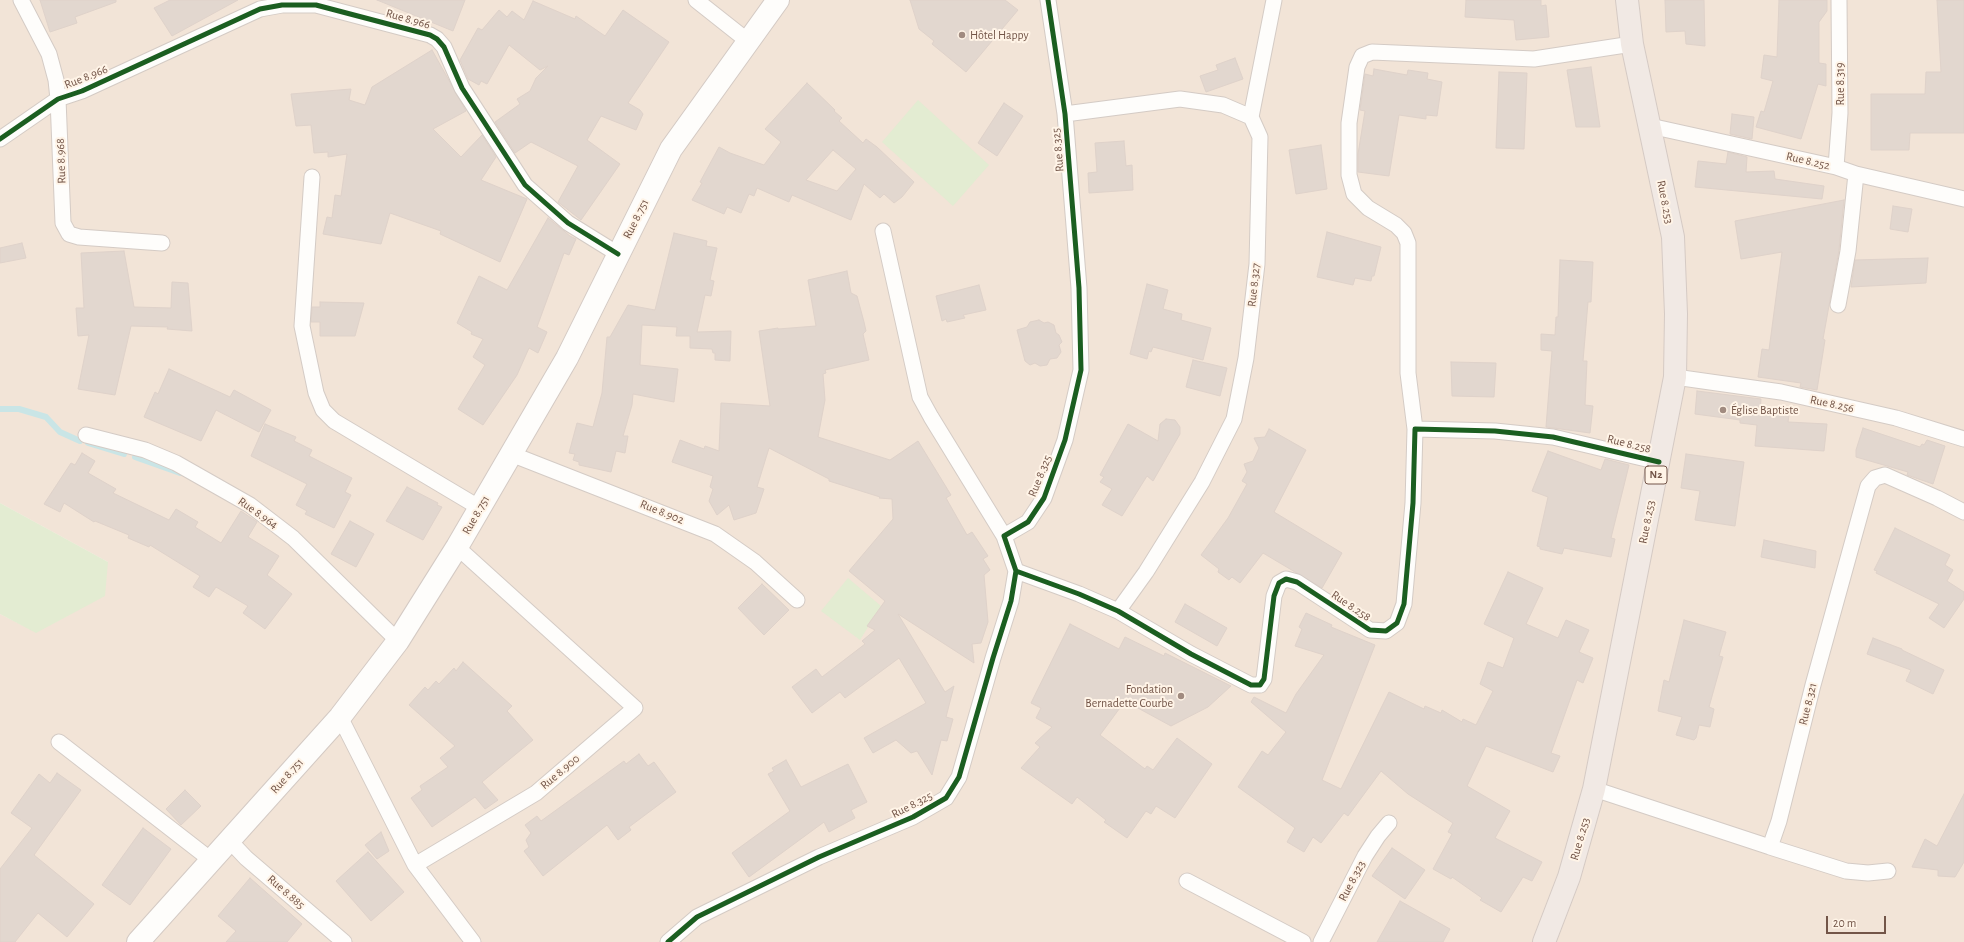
<!DOCTYPE html>
<html>
<head>
<meta charset="utf-8">
<style>
	body { margin:0 }
	#map { position:relative; width:1964px; height:942px; overflow:hidden; background:#f6efe7; font-family:"Alegreya Sans",sans-serif }
	canvas { display:block }
	.scale { position:absolute; left:1826px; top:916px; width:60px; height:18px; box-sizing:border-box; border:2px solid #735548; border-top:0; padding-left:5px; font-size:12px; line-height:14px; white-space:nowrap; color:#735548; -webkit-text-stroke:3px #fff4e7; paint-order:stroke }
</style>
</head>
<body>
<div id="map">
<canvas width="1964" height="942"></canvas>
<div class="scale">20 m</div>
</div>
<script>
const c = document.querySelector('canvas').getContext('2d');
c.lineJoin = 'round';
function paint(path, color) { c.fillStyle = color; c.fill(path, 'evenodd'); }
const poly = rows => new Path2D(rows.map(r => 'M' + r).join(''));
function strokePath(path, color, width, dash) { c.strokeStyle = color; c.lineWidth = width; c.lineCap = dash ? 'butt' : 'round'; c.setLineDash(dash || []); c.stroke(path); }
function label(font, color, halo, rows, align = 'center') {
  c.font = font + ' "Alegreya Sans",sans-serif'; c.lineWidth = 4; c.setLineDash([]); c.textBaseline = 'middle'; c.strokeStyle = halo; c.fillStyle = color; for (const [text, x, y, turn = 0] of rows) {
    c.save(); c.translate(x, y); c.rotate((+turn || 0) * Math.PI / 180); c.textAlign = isNaN(turn) ? turn : align; if (halo) c.strokeText(text, 0, 0); c.fillText(text, 0, 0); c.restore();
  }
}
const residential = poly([
	[0,0,1964,0,1964,942,0,942,0,614,36,632,108,562,0,503]
]);
const green = poly([
	[918,100,989,165,953,206,882,142],
	[0,503,108,562,105,596,36,633,0,614],
	[848,578,881,606,860,640,821,611]
]);
const stream = poly([
	[0,409,19,409,46,417,60,432,80,441],
	[88,443,124,454],
	[135,457,180,473]
]);
const building = poly([
	[40,0,116,0,116,2,75,17,77,23,50,32,40,0],
	[170,0,238,0,172,36,154,8,170,0],
	[377,0,465,0,453,31,377,0],
	[910,0,1005,0,1018,10,966,72,932,44,934,41,919,29,910,0],
	[1466,0,1541,0,1541,6,1546,5,1549,37,1516,40,1514,20,1465,17,1466,0],
	[1665,0,1704,0,1705,46,1686,44,1685,31,1666,32,1665,0],
	[1779,0,1827,0,1827,11,1819,22,1819,63,1826,64,1826,86,1818,84,1801,139,1756,127,1761,111,1764,112,1773,81,1761,78,1764,55,1777,57,1779,0],
	[1937,0,1964,0,1964,133,1910,133,1909,150,1871,150,1871,94,1925,94,1926,72,1941,72,1937,0],
	[533,1,575,19,576,16,605,36,623,10,669,42,628,103,640,110,643,114,636,130,601,116,587,140,620,164,581,220,558,202,578,166,531,142,515,153,495,122,520,104,517,99,530,91,536,78,548,66,540,70,509,45,487,84,481,81,479,85,468,79,460,60,478,28,482,30,499,10,507,17,512,11,524,20,533,1],
	[432,50,466,111,433,129,461,157,482,135,496,157,481,180,527,199,500,262,440,234,441,231,390,213,381,244,323,234,327,217,332,218,335,195,341,196,347,154,328,157,328,152,314,153,311,125,296,126,291,94,351,89,349,100,365,105,372,87,432,50],
	[1235,58,1243,79,1206,92,1200,76,1218,70,1216,65,1235,58],
	[1591,67,1600,127,1576,127,1567,70,1591,67],
	[1374,69,1407,75,1408,70,1428,73,1427,79,1442,82,1437,116,1426,115,1426,119,1399,115,1389,176,1358,172,1358,154,1365,111,1360,110,1365,74,1373,76,1374,69],
	[1499,72,1527,73,1524,149,1496,148,1499,72],
	[807,83,835,110,834,111,842,118,839,121,863,143,866,139,877,147,914,182,902,197,894,203,884,194,880,198,864,184,851,220,792,195,789,202,757,188,754,196,749,194,741,213,727,207,724,214,692,200,702,183,700,182,719,147,730,153,764,165,781,142,765,129,807,83],
	[833,150,856,169,837,191,806,180,833,150],
	[1004,103,1023,116,997,156,978,143,1004,103],
	[1732,114,1754,117,1752,139,1730,134,1732,114],
	[1124,141,1126,166,1132,165,1133,190,1089,193,1088,173,1097,172,1095,143,1124,141],
	[1321,145,1327,189,1296,194,1289,150,1321,145],
	[1728,152,1747,157,1746,172,1774,171,1775,179,1824,186,1822,199,1695,187,1698,161,1726,164,1728,152],
	[1844,200,1839,250,1823,339,1825,340,1817,390,1800,387,1801,383,1758,377,1762,349,1769,350,1782,252,1741,259,1735,221,1844,200],
	[1893,206,1912,209,1908,232,1890,229,1893,206],
	[548,218,570,236,576,239,569,255,564,253,537,327,547,332,538,353,529,348,517,375,483,425,458,409,485,365,473,357,483,339,471,334,472,332,457,323,479,276,507,290,548,218],
	[1327,232,1381,247,1374,276,1372,276,1371,281,1355,278,1353,285,1317,277,1327,232],
	[674,233,707,241,706,246,717,248,710,280,714,281,711,296,705,295,697,332,731,331,730,361,715,360,715,353,713,353,712,349,690,348,690,336,676,336,677,327,642,325,640,365,678,369,674,402,633,394,632,405,623,436,628,436,625,453,616,451,611,472,579,465,579,462,573,460,575,454,569,453,577,423,593,427,602,393,607,337,610,337,628,305,655,310,674,233],
	[22,243,26,258,0,263,0,248,22,243],
	[124,251,134,307,171,308,172,282,188,283,192,331,167,329,168,327,131,326,115,395,78,389,89,335,78,336,76,308,84,308,81,253,124,251],
	[1928,258,1926,283,1851,287,1855,260,1928,258],
	[1560,260,1593,262,1591,302,1588,302,1583,361,1587,361,1585,405,1593,406,1590,433,1546,427,1552,351,1541,350,1541,334,1555,335,1556,317,1558,317,1560,260],
	[847,271,851,293,857,296,864,322,866,331,863,334,869,360,825,370,826,373,823,374,825,400,818,437,890,460,918,441,951,495,946,498,967,535,972,532,988,556,983,559,990,570,984,575,988,622,981,643,972,644,974,663,898,614,945,692,954,686,946,717,953,719,947,741,941,740,932,775,917,751,911,753,896,740,873,753,864,738,926,703,899,658,845,698,840,692,812,713,792,687,816,669,822,677,865,644,862,641,875,630,867,626,885,601,849,571,893,519,892,499,879,498,880,497,829,481,829,479,769,448,757,487,764,489,756,513,734,520,729,505,717,515,709,501,713,489,710,487,713,476,672,462,680,440,704,449,705,446,719,451,721,403,770,406,759,331,778,328,778,329,816,326,808,280,847,271],
	[1147,284,1168,290,1163,309,1182,314,1181,320,1211,328,1203,360,1153,347,1151,352,1149,351,1147,359,1130,354,1147,284],
	[979,285,986,310,963,315,965,318,947,322,946,319,942,321,936,296,979,285],
	[320,302,364,303,355,336,320,336,320,322,311,322,312,307,320,307,320,302],
	[1039,320,1044,323,1048,322,1054,325,1056,333,1059,335,1062,342,1059,345,1061,352,1057,358,1050,359,1047,365,1040,366,1035,363,1030,365,1025,361,1017,330,1027,327,1030,322,1039,320],
	[1193,360,1227,368,1220,396,1186,387,1193,360],
	[1451,362,1496,363,1494,397,1452,396,1451,362],
	[169,369,230,397,234,390,271,410,259,432,216,410,201,441,144,417,155,392,158,394,169,369],
	[1697,391,1761,399,1760,412,1789,415,1788,422,1827,424,1824,451,1755,446,1757,425,1740,423,1740,420,1695,414,1697,391],
	[1166,419,1175,420,1180,427,1180,434,1153,481,1147,476,1122,516,1102,505,1112,489,1100,482,1104,477,1100,475,1128,424,1158,441,1160,424,1166,419],
	[265,424,296,437,294,441,312,450,309,456,352,478,345,492,351,495,334,528,305,514,307,511,296,505,307,484,251,456,265,424],
	[1863,428,1920,447,1922,444,1924,445,1927,440,1945,446,1933,484,1907,475,1908,472,1856,457,1856,450,1863,428],
	[1269,429,1306,450,1274,512,1342,553,1322,588,1263,553,1240,583,1232,577,1229,580,1218,572,1219,569,1201,555,1228,518,1247,484,1242,481,1247,472,1244,464,1253,461,1259,448,1254,438,1265,437,1269,429],
	[1548,451,1601,470,1605,459,1629,465,1611,538,1615,539,1611,557,1564,548,1562,554,1540,549,1540,547,1537,546,1548,497,1532,491,1548,451],
	[82,453,95,461,88,473,116,489,113,493,169,520,176,509,198,522,195,527,221,543,241,511,257,522,248,537,279,556,267,575,292,594,265,629,243,613,248,606,216,587,209,597,193,587,200,576,150,545,149,547,128,538,129,535,95,521,94,522,64,503,60,512,44,504,71,463,75,465,82,453],
	[1686,454,1744,462,1735,526,1695,520,1700,491,1681,488,1686,454],
	[407,487,438,503,437,505,442,507,423,540,386,521,407,487],
	[350,521,374,534,356,567,331,554,350,521],
	[1895,528,1950,555,1945,565,1953,570,1947,581,1964,592,1964,599,1944,628,1929,618,1939,604,1876,573,1877,571,1874,570,1895,528],
	[1764,540,1816,551,1815,568,1761,557,1764,540],
	[1508,572,1543,588,1526,624,1558,638,1566,620,1589,630,1579,652,1593,658,1583,683,1577,680,1551,753,1560,756,1553,772,1486,746,1467,786,1510,811,1495,838,1542,862,1532,881,1523,877,1501,912,1480,900,1482,898,1452,877,1451,879,1433,869,1452,834,1448,832,1453,823,1408,794,1381,771,1348,816,1344,813,1321,843,1313,837,1304,852,1287,842,1295,828,1238,787,1262,751,1268,755,1286,732,1251,702,1254,697,1286,713,1296,694,1324,655,1295,646,1302,629,1299,627,1306,613,1332,625,1331,627,1375,645,1322,780,1341,789,1389,692,1424,709,1425,706,1441,713,1442,710,1462,722,1463,719,1476,725,1493,691,1480,684,1488,662,1503,668,1514,638,1484,624,1508,572],
	[762,584,789,610,764,635,738,608,762,584],
	[1185,604,1227,628,1217,646,1175,622,1185,604],
	[1684,620,1726,632,1719,656,1723,657,1709,707,1714,709,1710,727,1699,725,1696,738,1694,740,1676,735,1682,717,1658,711,1664,680,1669,682,1684,620],
	[1070,624,1119,649,1125,637,1164,656,1165,653,1231,686,1208,707,1171,726,1125,701,1100,735,1145,769,1147,766,1153,770,1177,738,1212,764,1175,818,1156,806,1151,814,1146,811,1127,838,1104,822,1106,820,1077,797,1072,804,1021,768,1040,747,1035,743,1052,727,1036,718,1041,708,1031,703,1070,624],
	[1873,638,1902,649,1902,650,1944,670,1933,694,1906,681,1911,670,1867,654,1873,638],
	[463,662,512,706,507,711,533,740,482,782,498,800,485,809,475,797,432,827,411,798,422,790,420,786,448,767,440,758,455,746,409,705,425,687,428,690,436,681,439,684,454,668,456,671,463,662],
	[639,754,648,766,654,762,676,792,629,827,631,830,618,840,607,825,543,876,524,851,529,847,526,840,531,833,525,825,537,816,541,821,624,761,626,764,639,754],
	[786,760,801,787,848,764,867,802,851,810,855,818,829,832,824,822,749,877,732,853,790,811,768,774,774,771,772,768,786,760],
	[57,773,81,790,34,855,94,904,67,937,38,913,15,942,0,942,0,869,32,828,11,813,39,774,50,783,57,773],
	[185,790,201,806,181,825,166,809,185,790],
	[1964,794,1964,862,1955,877,1938,876,1938,870,1912,867,1925,839,1937,846,1964,794],
	[143,828,171,849,130,905,102,885,143,828],
	[381,832,389,851,377,859,365,845,381,832],
	[1392,848,1425,870,1405,899,1372,876,1392,848],
	[368,852,404,892,371,921,336,881,368,852],
	[250,878,302,924,287,942,226,942,236,931,218,916,250,878],
	[1400,901,1450,929,1443,942,1377,942,1400,901]
]);
const minor = poly([
	[21,0,49,54,56,80,58,99,63,223,69,234,79,237,162,243],
	[696,0,749,42],
	[1065,114,1180,99,1223,105,1251,117,1260,137,1257,264,1246,358,1234,419,1202,482,1146,572,1118,611],
	[1251,117,1274,0],
	[1650,126,1836,167,1856,174,1964,199],
	[0,139,58,99,82,91,260,9,282,5,316,5,430,35,437,39,444,47,462,88,525,185,568,223,618,254],
	[1836,167,1840,113,1839,0],
	[312,177,302,326,316,393,323,410,334,421,480,508],
	[883,231,920,397,931,417,1004,536],
	[1838,305,1848,251,1856,174],
	[1675,377,1781,392,1896,418,1964,439],
	[1415,429,1408,373,1408,243,1404,233,1396,225,1368,208,1354,194,1349,175,1349,123,1357,67,1362,56,1372,52,1534,59,1632,44],
	[86,435,145,450,176,463,250,505,293,538,398,641],
	[511,454,715,534,755,562,797,600],
	[1016,571,1079,594,1118,611,1191,654,1251,685,1260,685,1264,679,1274,596,1279,583,1286,579,1297,582,1370,630,1386,631,1397,623,1404,604,1413,503,1415,429,1495,431,1553,437,1659,462],
	[340,717,415,865,536,793,635,708,457,547],
	[59,742,211,860],
	[1594,789,1770,847,1779,821,1813,685,1868,486,1875,478,1885,475,1937,498,1964,512],
	[229,840,246,858,344,942],
	[1770,847,1846,871,1868,873,1888,871],
	[415,865,473,942],
	[1187,881,1303,942],
	[668,942,697,917,819,857,913,817,946,798,959,777,993,658,1011,601,1016,571,1004,536,1028,522,1044,498,1065,440,1081,370,1079,288,1065,114,1048,0],
	[1321,942,1365,856,1378,836,1389,823]
]);
const secondary = poly([
	[138,942,340,717,398,641,457,547,567,358,671,149,778,0]
]);
const trunk = poly([
	[1544,942,1569,877,1594,789,1675,377,1676,314,1673,237,1632,44,1627,0]
]);
const cycleway = poly([
	[0,139,58,99,82,91,260,9,282,5,316,5,430,35,437,39,444,47,462,88,525,185,568,223,618,254],
	[1016,571,1079,594,1118,611,1191,654,1251,685,1260,685,1264,679,1274,596,1279,583,1286,579,1297,582,1370,630,1386,631,1397,623,1404,604,1413,503,1415,429,1495,431,1553,437,1659,462],
	[668,942,697,917,819,857,913,817,946,798,959,777,993,658,1011,601,1016,571,1004,536,1028,522,1044,498,1065,440,1081,370,1079,288,1065,114,1048,0]
]);
const markers = [
	[962,35,4,"#a18b80"],
	[1723,410,4,"#a18b80"],
	[1181,696,4,"#a18b80"]
];
const shields = [
	[1656,475,22]
];
const shieldNames = [
	["N2",1656,475]
];
const streetNames = [
	["Rue 8.966",408,19,16],
	["Rue 8.966",86,77,-22],
	["Rue 8.319",1840,84,-90],
	["Rue 8.325",1058,150,-95],
	["Rue 8.968",61,161,-92],
	["Rue 8.252",1808,161,13],
	["Rue 8.253",1665,202,79],
	["Rue 8.751",636,219,-63],
	["Rue 8.327",1254,285,-84],
	["Rue 8.256",1832,404,12],
	["Rue 8.258",1629,444,14],
	["Rue 8.325",1040,476,-68],
	["Rue 8.902",662,512,22],
	["Rue 8.964",258,513,35],
	["Rue 8.751",476,515,-60],
	["Rue 8.253",1647,522,-79],
	["Rue 8.258",1351,606,34],
	["Rue 8.321",1808,704,-76],
	["Rue 8.900",560,772,-40],
	["Rue 8.751",287,776,-48],
	["Rue 8.325",912,805,-27],
	["Rue 8.253",1580,839,-74],
	["Rue 8.323",1352,881,-62],
	["Rue 8.885",286,892,41]
];
const poiNames = [
	["Hôtel Happy",970,35],
	["Église Baptiste",1731,410],
	["Fondation",1173,689,"right"],
	["Bernadette Courbe",1173,703,"right"]
];
paint(residential, '#f2e4d7');
paint(green, '#e3ecd2');
strokePath(stream, '#c9e5e6', 6);
paint(building, '#e2d7cf');
strokePath(building, '#dfd2ca', 1);
strokePath(minor, '#d4cbc5', 17);
strokePath(secondary, '#d4cac4', 24);
strokePath(trunk, '#d5cac4', 24);
strokePath(minor, '#fefdfb', 15);
strokePath(secondary, '#fefdfb', 22);
strokePath(trunk, '#f1e9e4', 22);
strokePath(cycleway, '#1b5e20', 5);
for (const [x, y, r, color] of markers) { const dot = new Path2D(); dot.arc(x, y, r, 0, 2 * Math.PI); c.fillStyle = color; c.fill(dot); strokePath(dot, '#fff4e7', 1.5); }
for (const [x, y, w] of shields) { const box = new Path2D(); box.roundRect(x - w / 2, y - 9, w, 18, 3); c.fillStyle = '#fff4e7'; c.fill(box); strokePath(box, '#735548', 1); }
label('bold 11px', '#735548', null, shieldNames);
label('12px', '#735548', '#fff4e7', streetNames);
label('12px', '#735548', '#fff4e7', poiNames, 'left');
</script>
</body>
</html>
